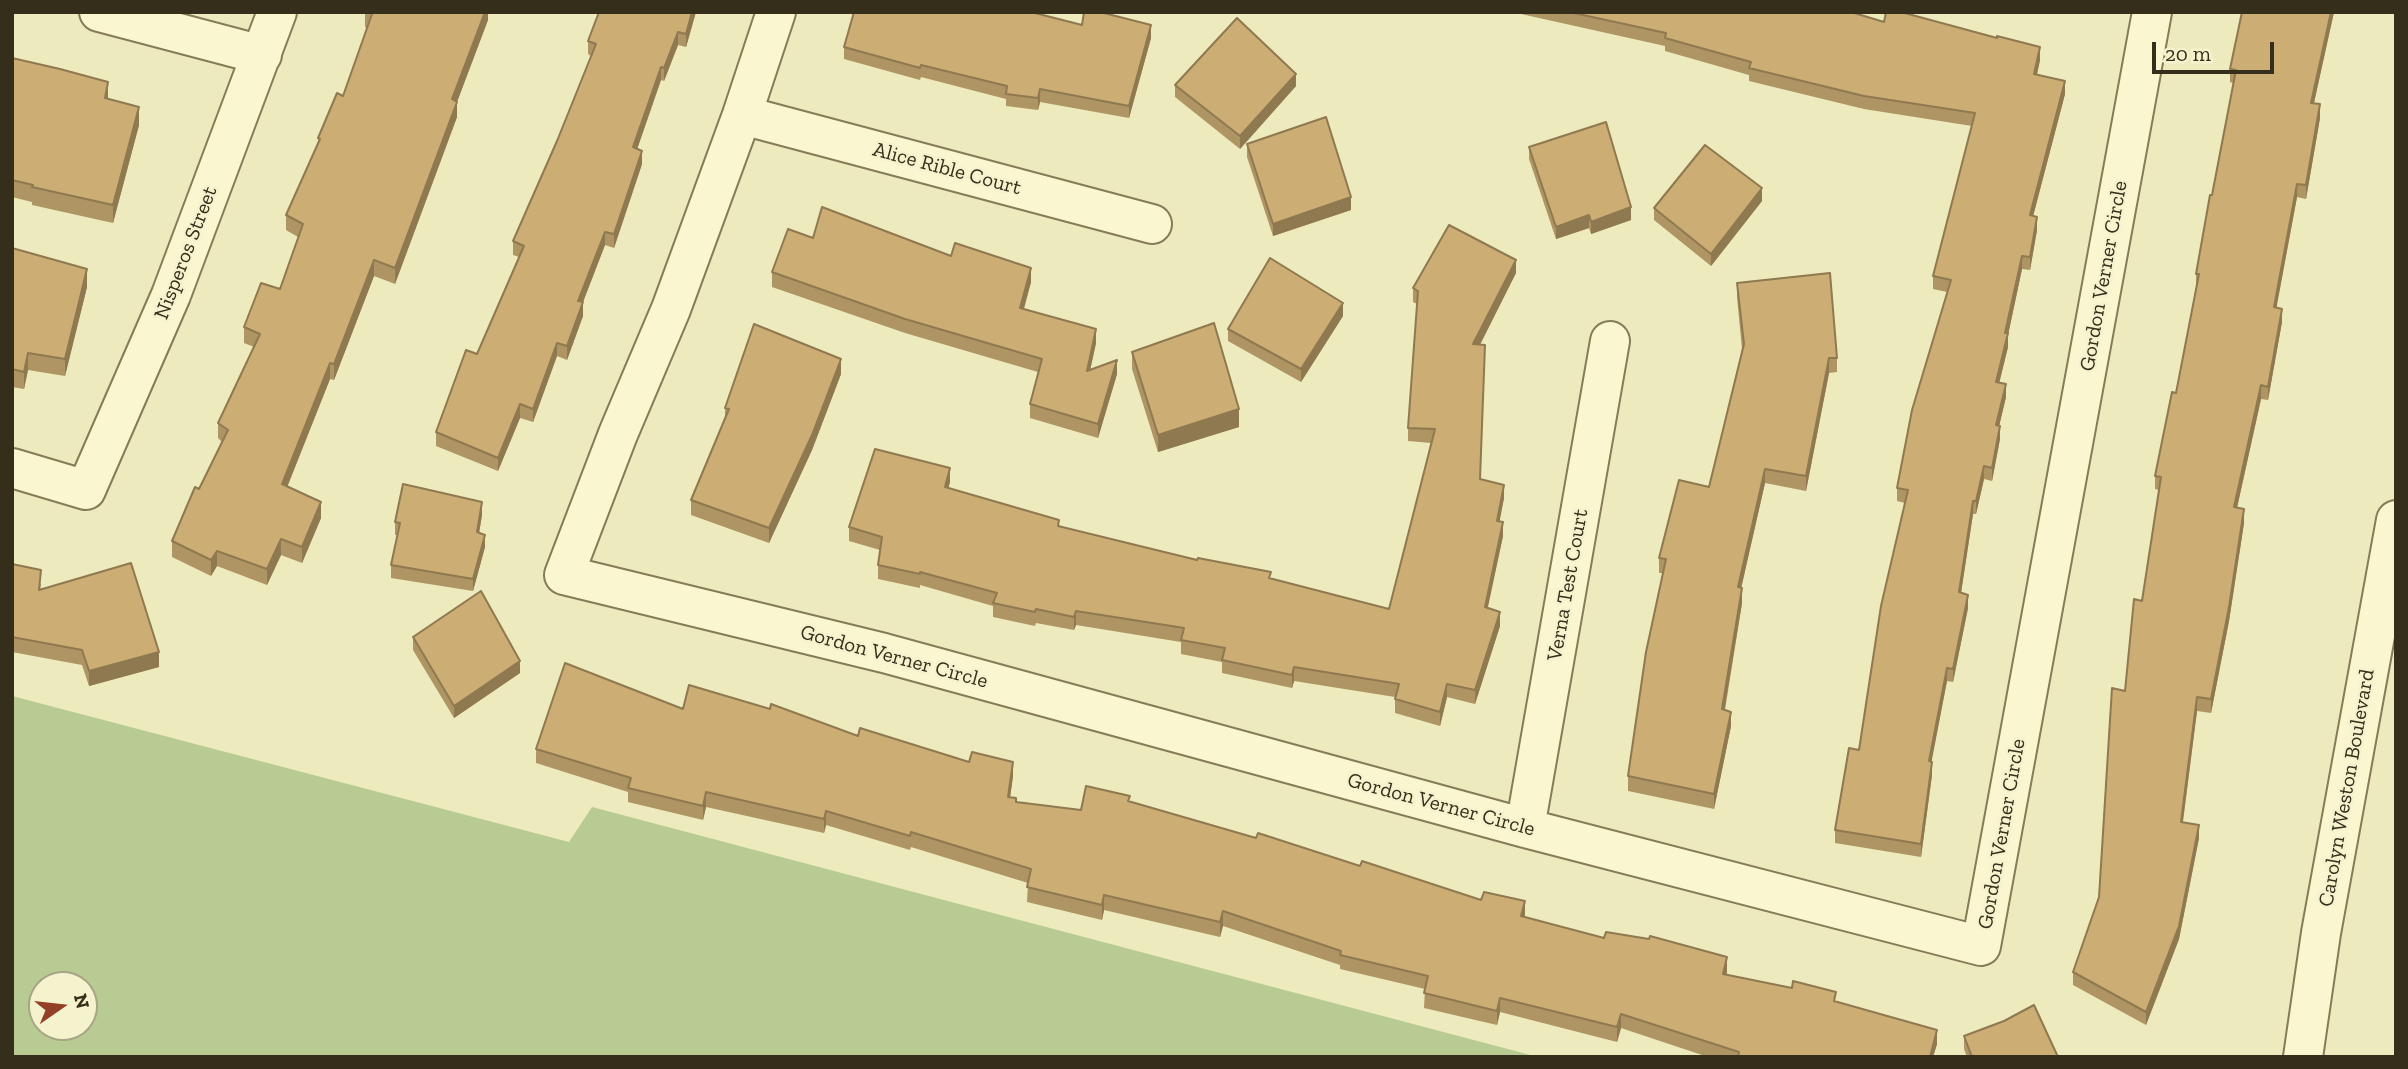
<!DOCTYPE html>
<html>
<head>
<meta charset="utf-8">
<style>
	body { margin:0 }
	#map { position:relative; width:2408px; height:1069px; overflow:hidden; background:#edeabd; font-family:"Zilla Slab",serif }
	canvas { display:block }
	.frame { position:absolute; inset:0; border:14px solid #352e1b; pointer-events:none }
	.north { position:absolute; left:28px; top:971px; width:70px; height:70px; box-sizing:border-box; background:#f5f3cd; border:2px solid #a8a486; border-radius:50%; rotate:76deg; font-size:19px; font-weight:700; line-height:28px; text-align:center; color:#352e1b }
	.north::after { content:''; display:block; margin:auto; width:24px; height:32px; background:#944027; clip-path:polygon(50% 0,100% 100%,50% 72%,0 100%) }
	.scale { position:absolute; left:2152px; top:42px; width:122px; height:32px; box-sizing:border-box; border:4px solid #352e1b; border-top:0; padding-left:9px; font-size:21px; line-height:24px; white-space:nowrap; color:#352e1b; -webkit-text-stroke:5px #f5f3cd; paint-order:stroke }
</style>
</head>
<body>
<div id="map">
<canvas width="2408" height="1069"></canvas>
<div class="frame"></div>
<div class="north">N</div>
<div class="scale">20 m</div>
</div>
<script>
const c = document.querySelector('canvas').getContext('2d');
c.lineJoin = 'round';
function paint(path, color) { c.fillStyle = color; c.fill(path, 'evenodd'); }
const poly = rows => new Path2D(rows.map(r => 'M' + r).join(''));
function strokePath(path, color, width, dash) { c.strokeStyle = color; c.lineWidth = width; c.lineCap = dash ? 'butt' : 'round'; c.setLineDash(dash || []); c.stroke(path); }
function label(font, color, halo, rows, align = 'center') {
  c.font = font + ' "Zilla Slab",serif'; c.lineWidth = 5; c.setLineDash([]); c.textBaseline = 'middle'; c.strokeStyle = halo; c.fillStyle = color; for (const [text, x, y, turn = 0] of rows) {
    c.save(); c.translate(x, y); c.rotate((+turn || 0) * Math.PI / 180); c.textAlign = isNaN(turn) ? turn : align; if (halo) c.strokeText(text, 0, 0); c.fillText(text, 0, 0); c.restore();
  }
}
const green = poly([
	[12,696,569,842,592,807,1538,1057,12,1057],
	[42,985,84,985,84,1027,42,1027]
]);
const minor = poly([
	[99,12,262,55],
	[776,12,742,115,671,309,618,434,564,575,884,653,1525,828,1981,946,2152,12],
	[742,115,1152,224],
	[12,468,86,490,171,295,277,12],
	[1525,828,1610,341],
	[2303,1057,2321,933,2396,520]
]);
const wall = poly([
	[365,12,488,12,488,20,457,102,457,117,395,284,374,276,334,380,330,379,287,487,321,518,302,563,281,555,267,585,217,566,211,576,172,557,172,541,222,442,218,438,218,423,254,347,244,343,244,327,280,289,298,237,286,230,286,215,318,143,318,138,343,96,367,28,365,27],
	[696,12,686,47,678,45,664,81,661,80,637,149,642,164,614,248,605,245,583,302,583,316,567,360,557,356,533,422,520,418,498,471,436,446,436,432,477,354,519,257,513,255,513,241,557,141,591,56,588,54,588,41],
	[1512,12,1851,12,1884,22,2040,60,2037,75,2065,94,2033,216,2037,230,2030,270,2022,269,2008,335,2008,347,1999,383,2006,397,1999,426,2000,439,1992,481,1984,479,1976,514,1973,514,1961,593,1968,608,1953,682,1947,681,1931,762,1932,775,1921,857,1835,843,1835,830,1859,750,1905,503,1897,501,1897,488,1947,292,1933,289,1933,276,1972,126,1864,109,1749,81,1749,75,1665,51,1665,46],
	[2242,12,2334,12,2314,103,2320,118,2306,199,2297,197,2276,308,2282,322,2268,400,2261,399,2237,508,2244,523,2229,621,2211,713,2197,711,2183,822,2199,838,2179,939,2146,1025,2073,985,2073,972,2099,897,2125,691,2142,601,2159,490,2155,489,2155,476,2176,393,2196,287,2196,274,2212,195,2233,83,2230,82,2230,69],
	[1082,25,1151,38,1129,118,1040,102,1038,110,1006,106,1006,99,921,77,920,80,844,59,844,47],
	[12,58,108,99,139,125,113,223,32,205,32,202,12,197],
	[1175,85,1296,86,1240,149,1175,97],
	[1247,144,1351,210,1273,236,1247,157],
	[1529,147,1631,220,1591,234,1589,228,1556,239,1529,159],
	[1762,201,1711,266,1654,220,1654,208],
	[12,248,87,287,65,376,28,370,24,389,12,387],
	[951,256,1031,282,1024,309,1096,343,1090,369,1117,374,1098,438,1030,418,1030,404,1038,372,905,333,772,287,772,272],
	[1516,273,1480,345,1481,479,1504,498,1499,521,1503,536,1487,608,1500,626,1475,704,1447,697,1440,726,1395,713,1395,697,1294,681,1292,688,1222,673,1222,662,1181,654,1181,642,1076,625,1074,630,1036,623,1035,626,993,617,993,606,920,585,920,588,878,579,878,565,880,550,849,541,849,527,950,482,948,488,1059,526,1389,609,1431,443,1408,441,1408,428,1417,304,1413,302,1413,288],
	[1737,283,1837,358,1837,372,1829,373,1806,491,1765,483,1741,588,1742,603,1725,710,1731,726,1714,809,1628,791,1628,776,1663,573,1659,573,1659,558,1709,487,1742,349,1737,297],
	[1343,316,1301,382,1228,341,1228,329],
	[1132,352,1239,427,1158,452,1132,369],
	[841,374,812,450,769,543,691,515,691,500,725,419,725,408],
	[482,515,479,533,485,547,473,591,391,578,391,565,398,535,395,535,395,522],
	[12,564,41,584,40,589,159,667,89,686,82,665,12,652],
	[413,637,520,673,454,718,413,650],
	[683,709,858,736,1013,776,1010,798,1016,802,1081,810,1130,801,1256,838,1360,866,1524,917,1727,972,1726,975,1836,1001,1937,1044,1933,1057,1708,1057,1621,1028,1617,1042,1500,1012,1497,1025,1424,1008,1425,989,1340,969,1340,965,1223,926,1220,937,1104,910,1102,920,1027,902,1028,883,911,847,910,850,826,825,824,833,706,807,703,820,628,802,628,792,536,763,536,749],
	[1964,1036,2058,1057,1967,1057,1964,1049]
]);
const shadedWall = poly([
	[485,12,488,12,488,20,452,115,452,99],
	[692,12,696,12,686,47,686,34],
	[2331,12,2334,12,2311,116,2311,103],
	[1151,25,1151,38,1129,118,1129,106],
	[678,32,678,45,664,81,664,68],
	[2040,47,2040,60,2034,87,2034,74],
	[661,67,661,80,633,161,633,147],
	[1296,74,1296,86,1240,149,1240,136],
	[2065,81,2065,94,2030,228,2030,215],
	[108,82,108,99,105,98],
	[1040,89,1040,102,1038,110,1038,98],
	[457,102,457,117,395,284,395,268],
	[2320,104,2320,118,2306,199,2306,185],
	[139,107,139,125,113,223,113,205],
	[642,151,642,164,614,248,614,234],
	[2297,184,2297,197,2274,321,2274,307],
	[1762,188,1762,201,1711,266,1711,254],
	[1351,197,1351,210,1273,236,1273,224],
	[1631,207,1631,220,1591,234,1591,222],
	[1589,215,1589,228,1556,239,1556,227],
	[2037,217,2037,230,2030,270,2030,257],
	[605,232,605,245,583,302,583,316,567,360,567,346,578,301],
	[2022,256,2022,269,2008,335,2008,347,1996,396,1996,382],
	[374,260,374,276,334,380,334,364],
	[1516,260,1516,273,1473,358,1473,344],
	[1031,268,1031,282,1020,322,1020,308],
	[87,269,87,287,65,376,65,359],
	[1343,303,1343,316,1301,382,1301,369],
	[2282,309,2282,322,2268,400,2268,387],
	[1096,329,1096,343,1087,385,1087,371],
	[557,343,557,356,533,422,533,409],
	[28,353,28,370,24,389,24,372],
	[1829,358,1829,373,1806,491,1806,476],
	[841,359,841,374,812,450,769,543,769,528],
	[1117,360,1117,374,1098,438,1098,424],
	[330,363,330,379,282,500,282,484],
	[2006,384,2006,397,1996,439,1996,425],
	[2261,385,2261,399,2234,521,2234,507],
	[520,404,520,418,498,471,498,458],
	[1239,409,1239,427,1158,452,1158,435],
	[2000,426,2000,439,1992,481,1992,468],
	[1984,466,1984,479,1976,514,1976,501],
	[950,468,950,482,945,501,945,487],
	[1765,469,1765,483,1738,602,1738,587],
	[1504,485,1504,498,1497,535,1497,521],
	[1973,501,1973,514,1959,606,1959,592],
	[321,502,321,518,302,563,302,547],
	[482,502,482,515,477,545,477,532],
	[2244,509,2244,523,2229,621,2211,713,2211,699],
	[1503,522,1503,536,1485,621,1485,607],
	[485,535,485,547,473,591,473,579],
	[281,539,281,555,267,585,267,569],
	[217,551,217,566,211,576,211,560],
	[1742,588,1742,603,1722,724,1722,709],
	[1968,595,1968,608,1953,682,1953,669],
	[1076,611,1076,625,1074,630,1074,617],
	[1500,612,1500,626,1475,704,1475,690],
	[159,652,159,667,89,686,89,671],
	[520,661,520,673,454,718,454,706],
	[1294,667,1294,681,1292,688,1292,675],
	[1947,668,1947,681,1929,775,1929,761],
	[1447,684,1447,697,1440,726,1440,712],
	[2197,697,2197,711,2181,835,2181,822],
	[1731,712,1731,726,1714,809,1714,794],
	[1013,762,1013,776,1008,812,1008,797],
	[1932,762,1932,775,1921,857,1921,844],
	[706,792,706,807,703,820,703,806],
	[826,811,826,825,824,833,824,819],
	[2199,825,2199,838,2179,939,2146,1025,2146,1012],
	[1104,895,1104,910,1102,920,1102,905],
	[1525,901,1525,915,1521,931,1521,916],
	[1223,911,1223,926,1220,937,1220,922],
	[1727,957,1727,972,1723,989,1723,974],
	[1500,998,1500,1012,1497,1025,1497,1011],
	[1621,1014,1621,1028,1617,1042,1617,1027],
	[1937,1030,1937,1044,1933,1057,1930,1057]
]);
const building = poly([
	[368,12,485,12,452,99,457,102,395,268,374,260,334,364,330,363,282,484,321,502,302,547,281,539,267,569,217,551,211,560,172,541,195,487,199,489,228,430,218,423,260,334,244,327,261,283,280,289,303,224,286,215,320,139,318,138,337,93,343,96,372,14,368,12],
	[599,12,692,12,686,34,678,32,664,68,661,67,633,147,642,151,614,234,605,232,578,301,583,302,567,346,557,343,533,409,520,404,498,458,436,432,466,350,477,354,524,246,513,241,557,141,596,44,588,41,599,12],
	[854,12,1031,12,1082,25,1084,12,1100,12,1151,25,1129,106,1040,89,1038,98,1006,94,1007,86,921,65,920,68,844,47,854,12],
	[1569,12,1851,12,1884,22,1886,12,1901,12,1997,38,1997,36,2040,47,2034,74,2065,81,2030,215,2037,217,2030,257,2022,256,2005,333,2008,333,1996,382,2006,384,1996,425,2000,426,1992,468,1984,466,1976,501,1973,501,1959,592,1968,595,1953,669,1947,668,1929,761,1932,762,1921,844,1835,830,1849,748,1859,750,1881,606,1908,490,1897,488,1912,410,1951,280,1933,276,1975,113,1864,96,1749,68,1751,62,1665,38,1666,33,1569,12],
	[2242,12,2331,12,2311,103,2320,104,2306,185,2297,184,2274,307,2282,309,2268,387,2261,385,2234,507,2244,509,2229,607,2211,699,2197,697,2181,822,2199,825,2179,926,2146,1012,2073,972,2099,897,2112,688,2125,691,2134,599,2142,601,2161,477,2155,476,2172,392,2176,393,2199,274,2196,274,2210,195,2212,195,2236,70,2230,69,2242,12],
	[1237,18,1296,74,1240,136,1175,85,1237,18],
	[12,58,60,69,108,82,105,98,139,107,113,205,32,187,33,185,12,180,12,58],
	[1326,117,1351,197,1273,224,1247,144,1326,117],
	[1606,122,1631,207,1591,222,1589,215,1556,227,1529,147,1606,122],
	[1705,145,1762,188,1711,254,1654,208,1705,145],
	[822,207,951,256,955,243,1031,268,1020,308,1096,329,1087,371,1117,360,1098,424,1030,404,1042,359,905,319,772,272,788,229,813,238,822,207],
	[1449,225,1516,260,1473,344,1485,345,1480,479,1504,485,1497,521,1503,522,1485,607,1500,612,1475,690,1447,684,1440,712,1395,699,1399,684,1294,667,1292,675,1222,660,1225,648,1181,640,1184,628,1076,611,1074,617,1036,609,1035,612,993,603,997,593,920,572,920,574,878,565,882,537,849,527,875,449,950,468,945,487,1059,520,1058,526,1197,560,1198,558,1271,572,1269,578,1389,609,1435,429,1408,428,1418,291,1413,288,1449,225],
	[12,248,87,269,65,359,28,353,24,372,12,369,12,248],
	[1270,258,1343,303,1301,369,1228,329,1270,258],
	[1830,273,1837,358,1829,358,1806,476,1765,469,1738,587,1742,588,1722,709,1731,712,1714,794,1628,776,1646,652,1666,559,1659,558,1679,480,1709,487,1744,344,1737,283,1830,273],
	[1214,323,1239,409,1158,435,1132,352,1214,323],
	[754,324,841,359,812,435,769,528,691,500,729,409,725,408,754,324],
	[403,484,482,502,477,532,485,535,473,579,391,565,400,523,395,522,403,484],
	[131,563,159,652,89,671,82,650,12,637,12,564,41,570,39,590,131,563],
	[481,591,520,661,454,706,413,637,481,591],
	[565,663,683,709,689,685,770,709,771,704,858,736,860,728,969,762,972,752,1013,762,1008,797,1016,798,1016,802,1081,810,1086,786,1130,796,1128,801,1256,838,1258,833,1360,866,1362,861,1481,900,1484,892,1525,901,1521,916,1604,938,1606,932,1649,939,1650,936,1727,957,1723,974,1792,988,1793,981,1836,992,1834,1001,1937,1030,1930,1057,1738,1057,1739,1052,1621,1014,1617,1027,1500,998,1497,1011,1424,993,1428,976,1340,955,1341,951,1223,911,1220,922,1104,895,1102,905,1027,887,1031,869,911,832,910,836,826,811,824,819,706,792,703,806,628,788,631,778,536,749,565,663],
	[2034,1005,2058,1057,1972,1057,1964,1036,2004,1021,2034,1005]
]);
const streetNames = [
	["Alice Rible Court",947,169,15],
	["Nisperos Street",186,253,-69],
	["Gordon Verner Circle",2104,276,-80],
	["Verna Test Court",1568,585,-80],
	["Gordon Verner Circle",894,657,15],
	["Carolyn Weston Boulevard",2347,788,-80],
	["Gordon Verner Circle",1441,805,15],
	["Gordon Verner Circle",2002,834,-80]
];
paint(green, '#b7cb92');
strokePath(minor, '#857b57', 42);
strokePath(minor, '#f9f6d0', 38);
paint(wall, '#af9563');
paint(shadedWall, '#8f7950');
paint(building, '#ccad73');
strokePath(building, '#8f7950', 2);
label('21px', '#352e1b', '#f5f3cd', streetNames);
</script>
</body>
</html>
